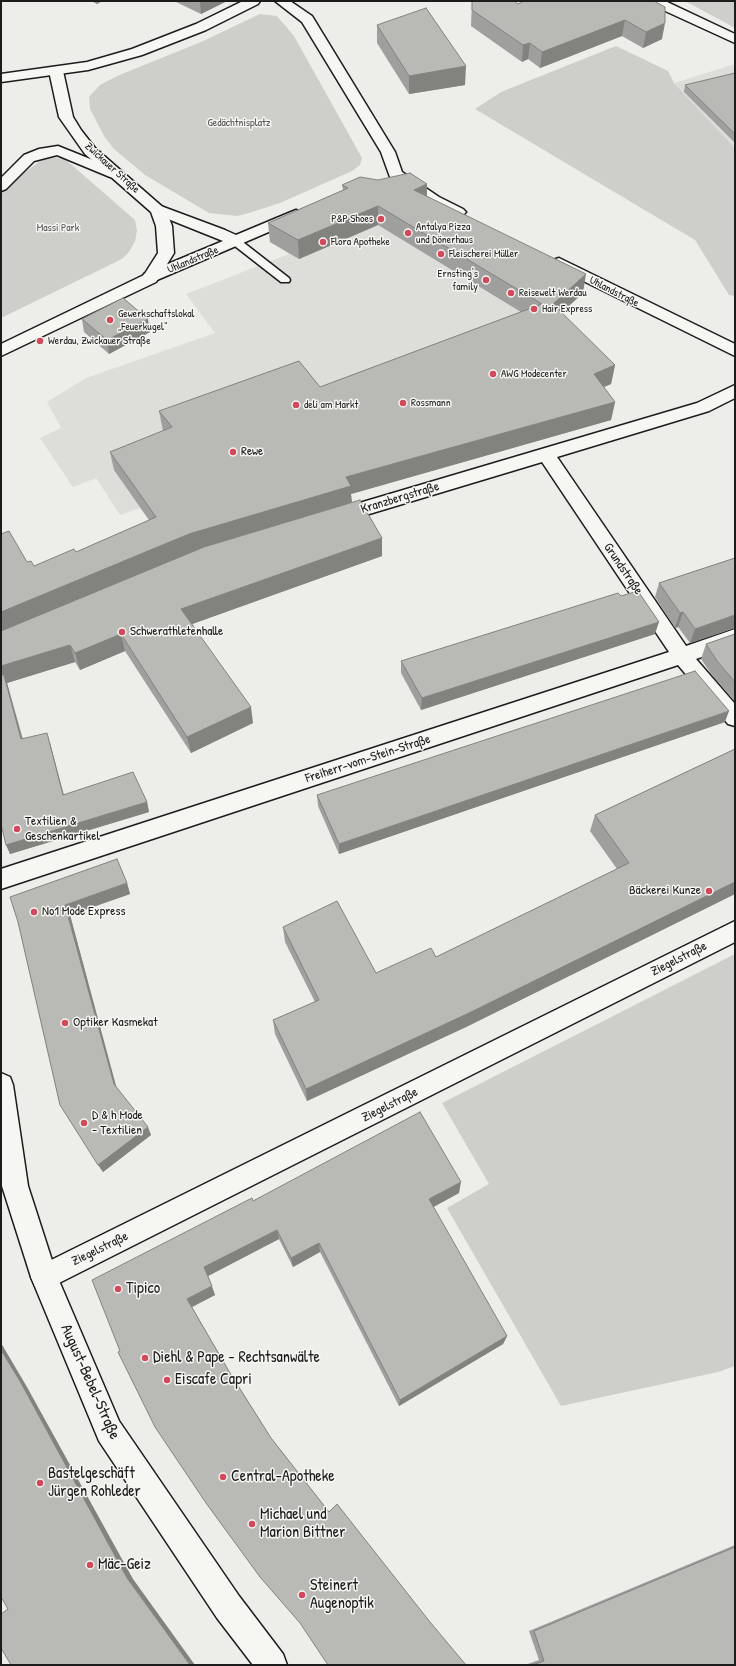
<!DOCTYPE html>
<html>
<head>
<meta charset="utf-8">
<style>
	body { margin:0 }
	#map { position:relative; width:736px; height:1666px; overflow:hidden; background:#edede9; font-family:"Patrick Hand",sans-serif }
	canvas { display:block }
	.frame { position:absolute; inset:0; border:2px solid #1c1c1c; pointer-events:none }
</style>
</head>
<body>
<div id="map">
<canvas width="736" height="1666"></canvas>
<div class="frame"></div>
</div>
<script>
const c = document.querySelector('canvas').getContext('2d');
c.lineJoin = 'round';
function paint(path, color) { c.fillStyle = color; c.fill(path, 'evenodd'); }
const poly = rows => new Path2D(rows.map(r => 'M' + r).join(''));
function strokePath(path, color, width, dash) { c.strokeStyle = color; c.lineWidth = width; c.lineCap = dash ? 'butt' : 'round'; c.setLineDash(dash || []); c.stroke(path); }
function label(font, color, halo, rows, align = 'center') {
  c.font = font + ' "Patrick Hand",sans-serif'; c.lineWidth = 3; c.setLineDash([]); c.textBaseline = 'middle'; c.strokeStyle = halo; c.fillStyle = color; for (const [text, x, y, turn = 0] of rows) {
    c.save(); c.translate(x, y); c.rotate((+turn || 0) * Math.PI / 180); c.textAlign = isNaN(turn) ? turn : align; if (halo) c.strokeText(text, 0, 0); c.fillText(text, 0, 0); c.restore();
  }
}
const built = poly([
	[735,64,735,148,674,83],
	[404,204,583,293,567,308,548,320,611,384,384,484,272,517,177,560,140,508,120,515,96,478,73,487,40,438,61,428,47,402,86,378,215,333,186,294,289,254,270,242]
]);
const green = poly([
	[685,1,735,1,735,28],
	[260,14,277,16,294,36,362,158,360,165,352,171,280,203,249,213,237,216,209,213,145,175,114,149,104,136,90,109,89,97,100,85,117,76,201,42],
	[616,46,668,71,674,83,735,148,735,296,729,295,695,240,475,109,501,92],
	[47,156,65,159,135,220,137,231,135,241,129,252,122,259,1,318,1,190],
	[735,954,735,1366,718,1372,561,1406,447,1208,489,1184,442,1103]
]);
const service = poly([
	[235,238,239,239,289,278,290,280,289,282,281,282,231,243,230,241,235,238]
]);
const minor = poly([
	[275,1,290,1,312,16,395,152,402,172,439,197,463,209,466,212,463,215,453,215,429,203,390,177,381,152,302,22,275,1],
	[648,1,665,1,735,34,735,43,650,4,648,1],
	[58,146,120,171,122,174,120,177,115,178,110,177,57,155,34,161,6,189,1,191,1,178,24,155,39,149,58,146],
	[158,205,225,230,236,235,291,212,296,210,301,212,304,215,301,218,150,283,144,282,142,278,144,274,223,241,153,213,150,210,153,207,158,205],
	[559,258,735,344,735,356,553,266,551,263,553,260,559,258],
	[735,385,735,398,709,411,557,457,686,646,735,629,735,645,696,659,735,704,735,726,728,724,678,665,1,889,1,869,669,652,542,462,336,524,329,522,327,517,329,512,697,403,735,385],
	[735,921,735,942,53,1286,44,1290,35,1286,31,1277,35,1268,735,921]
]);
const tertiary = poly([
	[56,67,61,68,63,71,73,117,81,130,95,148,166,210,172,226,174,253,156,282,1,356,1,344,144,275,158,253,156,226,151,212,85,154,59,117,49,71,51,68,56,67],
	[1,1073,10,1077,13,1085,28,1186,57,1276,119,1421,239,1596,283,1654,287,1665,253,1665,217,1618,99,1441,31,1277,2,1186,1,1073]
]);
const primary = poly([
	[243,1,260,1,258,4,206,30,142,55,88,70,1,82,1,74,87,62,132,49,196,24,243,1]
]);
const wall = poly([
	[91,1,102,1,97,4],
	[174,1,227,1,201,14],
	[472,1,514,1,518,4,654,1,662,39,643,48,622,36,540,68,528,59,522,62,471,26],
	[377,25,465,85,409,94,377,43],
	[735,73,735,143,684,92,685,85],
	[378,180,427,184,427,196,583,293,561,313,615,365,611,384,604,387,615,402,611,420,351,494,352,503,382,538,382,556,192,624,253,723,191,753,125,651,80,670,75,662,7,683,23,739,50,743,64,795,147,802,149,812,10,854,1,824,1,534,27,562,34,566,76,552,149,520,114,470,110,452,163,431,159,411,320,387,521,312,378,225,299,259,270,242,268,223,343,190,342,185],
	[82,319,150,332,109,354,84,332],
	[735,558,735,628,690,643,678,627,675,628,655,597,659,583],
	[621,596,655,634,421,710,401,673,401,661],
	[735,634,735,702,712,675,701,659,706,644],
	[725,722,339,854,318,806,317,795],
	[735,749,735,894,466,1027,307,1101,275,1034,273,1020,315,1002,285,942,283,927,376,973,436,957,617,869,590,831,595,815],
	[127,883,130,894,70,915,116,1088,151,1135,103,1172,60,1105,18,922],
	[459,1193,433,1207,507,1336,503,1344,399,1406,320,1252,293,1267,279,1239,208,1276,215,1295,192,1307,230,1373,271,1438,329,1512,430,1622,120,1351,253,1201],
	[735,1545,735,1665,525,1665,539,1660,529,1631]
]);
const shadedWall = poly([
	[96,1,102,1,97,4],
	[200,1,227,1,201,14],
	[625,20,622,36,540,68,542,52],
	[665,23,662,39,643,48,646,32],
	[530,43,528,59,522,62,523,45],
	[466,66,465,85,409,94,409,76],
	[427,184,427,203,414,190],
	[378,206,378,225,299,259,298,240],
	[586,274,583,293,550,323,553,304],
	[148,319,150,332,109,354,107,340],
	[615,365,611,384,591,392,594,374],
	[615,402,611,420,351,494,352,504,1,632,1,612,189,534,346,477],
	[382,538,382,556,184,627,181,609],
	[683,612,678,627,675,628,680,613],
	[735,615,735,628,690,643,695,629],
	[659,622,655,634,421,710,422,698],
	[121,634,125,651,80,670,75,653],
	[70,645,75,662,7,683,25,750,21,739,5,684,1,673,1,666],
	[251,707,253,723,191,753,187,737],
	[729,711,725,722,339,854,339,844],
	[47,733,50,743,66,805,63,795],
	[147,802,149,812,10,854,6,845],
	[735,882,735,894,466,1027,307,1101,306,1089],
	[127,883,130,894,70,915,118,1093,114,1084,65,905],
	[148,1127,151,1135,103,1172,98,1165],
	[461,1182,459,1193,428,1210,429,1199],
	[277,1230,279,1239,208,1276,215,1295,192,1307,187,1299,204,1267],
	[319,1243,320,1252,293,1267,291,1258],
	[507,1336,503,1344,399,1406,400,1400],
	[1,1343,27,1387,133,1579,195,1665,190,1665,127,1578,1,1350]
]);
const building = poly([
	[472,1,514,1,518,4,524,1,654,1,665,7,665,23,646,32,625,20,542,52,530,43,523,45,472,10,472,1],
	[426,8,466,66,409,76,377,25,426,8],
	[735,73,735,134,685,85,735,73],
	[410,173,427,184,414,190,586,274,553,304,615,365,594,374,615,402,346,477,351,486,189,534,1,612,1,534,9,531,27,562,31,561,34,566,74,549,76,552,156,517,110,452,172,427,159,411,299,361,320,387,542,304,378,206,298,240,268,223,348,188,342,185,360,177,378,180,410,173],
	[123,298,148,319,107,340,82,319,123,298],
	[360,500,382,538,181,609,251,707,187,737,121,634,75,653,70,645,1,666,1,631,204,547,360,500],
	[735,558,735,615,695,629,683,612,680,613,659,583,735,558],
	[638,591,659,622,422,698,401,661,618,593,621,596,638,591],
	[735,634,735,682,717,661,706,644,735,634],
	[695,671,729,711,339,844,317,795,695,671],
	[1,675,4,675,21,739,47,733,63,795,133,772,147,802,6,845,1,824,1,675],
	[735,749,735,882,469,1013,306,1089,273,1020,319,1000,283,927,337,901,376,973,431,948,436,957,629,863,595,815,735,749],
	[117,859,127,883,65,905,114,1084,148,1127,98,1165,60,1105,18,922,10,897,117,859],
	[420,1112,461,1182,429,1199,507,1336,400,1400,319,1243,291,1258,277,1230,204,1267,212,1286,187,1299,230,1373,271,1438,329,1512,337,1504,430,1622,466,1665,328,1665,300,1623,260,1577,206,1503,155,1427,118,1352,120,1351,92,1280,252,1198,253,1201,420,1112],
	[1,1350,20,1381,127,1578,190,1665,11,1665,1,1648,1,1614,8,1609,1,1597,1,1350],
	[735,1547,735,1665,532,1665,544,1661,534,1631,735,1547]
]);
const markers = [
	[381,219,4,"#d1495b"],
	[408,233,4,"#d1495b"],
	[323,242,4,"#d1495b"],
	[441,254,4,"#d1495b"],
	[486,280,4,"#d1495b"],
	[511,293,4,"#d1495b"],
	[534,309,4,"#d1495b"],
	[110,320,4,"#d1495b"],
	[40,341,4,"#d1495b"],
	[493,374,4,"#d1495b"],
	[403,403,4,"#d1495b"],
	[296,405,4,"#d1495b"],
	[233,452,4,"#d1495b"],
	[122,632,4,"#d1495b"],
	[17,829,4,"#d1495b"],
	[709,891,4,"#d1495b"],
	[34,912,4,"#d1495b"],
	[65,1023,4,"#d1495b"],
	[84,1123,4,"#d1495b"],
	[118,1289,4,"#d1495b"],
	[145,1358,4,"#d1495b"],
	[167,1380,4,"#d1495b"],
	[223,1477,4,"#d1495b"],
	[40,1483,4,"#d1495b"],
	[252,1524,4,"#d1495b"],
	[90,1565,4,"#d1495b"],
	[302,1595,4,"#d1495b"]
];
const farParknames = [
	["Gedächtnisplatz",239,123],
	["Massi Park",58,228]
];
const farStreetnames = [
	["Zwickauer Straße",112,168,42],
	["Uhlandstraße",193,260,-23],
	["Uhlandstraße",614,292,27]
];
const farPoinames = [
	["P&P Shoes",373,219,"right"],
	["Antalya Pizza",416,227],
	["und Dönerhaus",416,240],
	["Flora Apotheke",331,242],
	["Fleischerei Müller",449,254],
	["Ernsting's",478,274,"right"],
	["family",478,287,"right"],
	["Reisewelt Werdau",519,293],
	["Hair Express",542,309],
	["Gewerkschaftslokal",118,314],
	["„Feuerkugel“",118,327],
	["Werdau, Zwickauer Straße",48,341],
	["AWG Modecenter",501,374],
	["Rossmann",411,403],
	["deli am Markt",304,405]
];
const poiNames = [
	["Rewe",241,452],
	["Schwerathletenhalle",130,632],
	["Textilien &",25,822],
	["Geschenkartikel",25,837],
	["Bäckerei Kunze",701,891,"right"],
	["No1 Mode Express",42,912],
	["Optiker Kasmekat",73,1023],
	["D & h Mode",92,1116],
	["- Textilien",92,1131]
];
const streetNames = [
	["Kranzbergstraße",400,498,-17],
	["Grundstraße",623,569,56],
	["Freiherr-vom-Stein-Straße",368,759,-18],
	["Ziegelstraße",679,959,-27],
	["Ziegelstraße",390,1105,-27],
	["Ziegelstraße",100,1249,-26]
];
const nearPoinames = [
	["Tipico",126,1289],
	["Diehl & Pape - Rechtsanwälte",153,1358],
	["Eiscafe Capri",175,1380],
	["Bastelgeschäft",48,1474],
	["Jürgen Rohleder",48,1492],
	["Central-Apotheke",231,1477],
	["Michael und",260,1515],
	["Marion Bittner",260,1533],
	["Mäc-Geiz",98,1565],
	["Steinert",310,1586],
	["Augenoptik",310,1604]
];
const nearStreetnames = [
	["August-Bebel-Straße",90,1382,66]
];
paint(built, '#ddddda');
paint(green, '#cececb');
strokePath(service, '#1c1c1c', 3);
strokePath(minor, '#1c1c1c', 3);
strokePath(tertiary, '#1c1c1c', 3);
strokePath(primary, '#1c1c1c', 3);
paint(service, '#f6f6f2');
paint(minor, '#f6f6f2');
paint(tertiary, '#f6f6f2');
paint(primary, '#f6f6f2');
paint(wall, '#9f9f9d');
paint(shadedWall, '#82827f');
paint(building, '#b9b9b6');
strokePath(building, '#82827f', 1);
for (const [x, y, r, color] of markers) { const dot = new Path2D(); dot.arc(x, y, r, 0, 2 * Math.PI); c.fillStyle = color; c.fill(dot); strokePath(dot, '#f6f6f2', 1.5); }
label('11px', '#515151', '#f6f6f2', farParknames);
label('11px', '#1c1c1c', '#f6f6f2', farStreetnames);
label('11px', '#1c1c1c', '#f6f6f2', farPoinames, 'left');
label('13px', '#1c1c1c', '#f6f6f2', poiNames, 'left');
label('13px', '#1c1c1c', '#f6f6f2', streetNames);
label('16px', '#1c1c1c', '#f6f6f2', nearPoinames, 'left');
label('16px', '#1c1c1c', '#f6f6f2', nearStreetnames);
</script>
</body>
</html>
